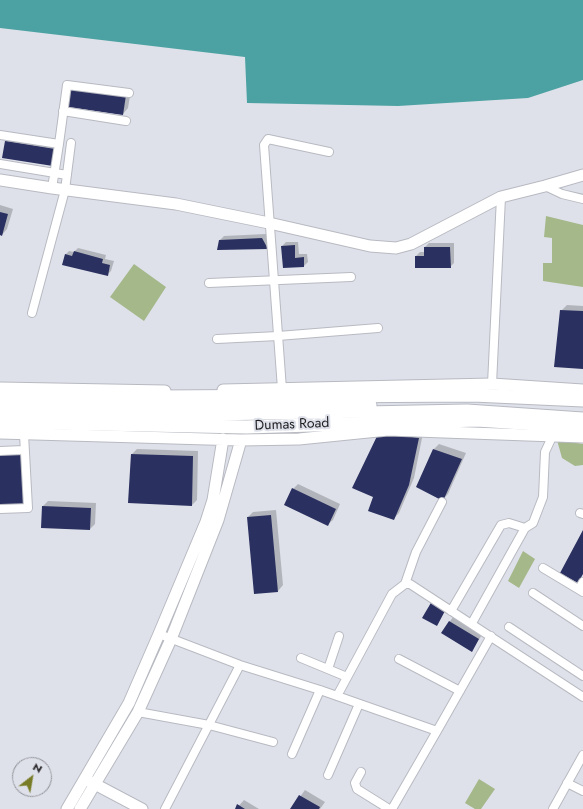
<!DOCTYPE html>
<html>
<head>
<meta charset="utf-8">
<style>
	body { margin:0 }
	#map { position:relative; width:583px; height:809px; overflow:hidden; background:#dfe1ea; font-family:Jost,sans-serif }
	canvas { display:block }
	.north { position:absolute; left:12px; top:757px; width:40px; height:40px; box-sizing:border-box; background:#dfe1ea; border:1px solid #93949b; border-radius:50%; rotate:31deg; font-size:11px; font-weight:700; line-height:16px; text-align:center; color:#212124 }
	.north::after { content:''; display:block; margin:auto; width:14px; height:18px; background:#787c26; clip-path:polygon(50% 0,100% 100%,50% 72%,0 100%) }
</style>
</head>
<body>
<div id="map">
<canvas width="583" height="809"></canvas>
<div class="north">N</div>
</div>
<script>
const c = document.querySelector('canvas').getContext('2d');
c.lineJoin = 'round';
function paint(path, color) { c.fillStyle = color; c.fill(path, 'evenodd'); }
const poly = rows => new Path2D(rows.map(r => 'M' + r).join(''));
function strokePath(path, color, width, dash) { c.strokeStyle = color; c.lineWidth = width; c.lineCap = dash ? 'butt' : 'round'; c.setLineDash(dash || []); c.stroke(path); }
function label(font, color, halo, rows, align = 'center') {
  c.font = font + ' Jost,sans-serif'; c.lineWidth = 4; c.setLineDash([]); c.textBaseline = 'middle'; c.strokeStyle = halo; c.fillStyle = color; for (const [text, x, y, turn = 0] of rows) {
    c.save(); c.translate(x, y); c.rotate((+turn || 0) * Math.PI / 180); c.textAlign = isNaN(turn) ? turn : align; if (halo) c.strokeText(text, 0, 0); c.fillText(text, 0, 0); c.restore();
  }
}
const green = poly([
	[546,216,583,225,583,287,543,281,543,263,552,263,552,238,544,237],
	[134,264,166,287,144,321,110,297],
	[557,440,583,444,583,465,575,466,562,458],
	[523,551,535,559,519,588,508,581],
	[479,779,495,789,481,809,475,809,465,803]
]);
const water = poly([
	[0,0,583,0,583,80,528,98,398,106,247,103,245,57,0,28]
]);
const shadow = poly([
	[77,82,131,90,128,108,123,114,72,87],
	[11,137,60,144,58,159,6,142],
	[0,205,13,209,7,229,2,235,0,234],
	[266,234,271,244,267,248,220,240,224,236],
	[286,242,298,242,299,254,307,254,308,262,304,266,284,267,282,246],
	[429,243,454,243,454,263,450,267,416,256,420,252,425,252,425,247],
	[78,248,106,255,105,259,114,261,111,271,107,275,65,255,69,251,74,252],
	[567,305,583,306,583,368,561,311],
	[379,433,423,433,414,478,399,513,393,519,374,496],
	[439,444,466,453,448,494,442,500,434,449],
	[137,449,198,451,197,500,192,505,132,454],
	[298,484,340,504,333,520,327,525,293,489],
	[48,501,96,503,95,524,90,529,42,527,43,506],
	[276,510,283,585,278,591,248,517,253,512],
	[453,617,482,635,471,651,442,633],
	[305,790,325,802,320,809,291,809],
	[244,800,259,809,236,809]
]);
const building = poly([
	[71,87,126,95,123,115,68,107],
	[5,141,55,149,53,166,2,158],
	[0,212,8,214,2,236,0,235],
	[262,238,268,249,217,250,219,240],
	[295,245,295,258,304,257,304,267,283,268,281,246],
	[424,247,450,247,451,268,415,268,415,256,424,256],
	[74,251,103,259,102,263,110,265,108,276,62,265,65,254,72,256],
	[560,310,583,311,583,369,554,367],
	[379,432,419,438,409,485,394,520,368,511,373,497,352,488],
	[433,449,462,459,443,501,416,487],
	[22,453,25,506,0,507,0,454],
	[131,454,193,456,192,506,128,503],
	[292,488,336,509,328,526,284,505],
	[42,506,91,508,90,530,41,528],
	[271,515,278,592,254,594,247,517],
	[583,530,583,574,578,583,560,573],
	[432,601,446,609,437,626,422,618],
	[449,621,479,639,472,652,441,633],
	[299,795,320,807,319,809,290,809],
	[237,804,245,809,235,809]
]);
const street = poly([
	[63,111,126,121],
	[0,135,59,144,67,85,129,93],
	[0,164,67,175],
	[545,186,562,194,583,199],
	[52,188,59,144],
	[209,283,351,277],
	[32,313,65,190,71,143],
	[217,339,278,336,378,328],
	[492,384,501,197],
	[282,389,264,145,268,139,329,152],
	[0,451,24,450],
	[0,509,28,508,24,434],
	[580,513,583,514],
	[543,568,583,592],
	[405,584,416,552,442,502],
	[579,589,583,582],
	[533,593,583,626],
	[451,611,501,525,509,523,525,528,533,523,543,497,545,452,552,437],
	[472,623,525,528],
	[509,627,583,676],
	[159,634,240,665,320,690,437,731,491,636],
	[301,658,347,677],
	[399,659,460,691],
	[328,669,339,636],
	[337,696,392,594,405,584,410,584,583,697],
	[138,712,209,725,273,742],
	[292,754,320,690],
	[361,772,355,783,357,789,389,809],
	[328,775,359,704],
	[567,783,583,791],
	[165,809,240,665],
	[392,809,437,731],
	[553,809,583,755]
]);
const secondary = poly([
	[0,180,52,188,176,204,269,223,370,246,396,248,411,244,501,197,545,186,583,175],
	[0,388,165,391],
	[223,390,492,384,583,390],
	[0,405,140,407,371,405],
	[0,413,162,416,467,410,583,418],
	[0,433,241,440,299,439,388,430,583,437],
	[89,781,142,809],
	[67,809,129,703,159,634,206,522,213,500,223,439],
	[80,809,138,712,171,639,218,520,241,440]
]);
const primary = poly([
	[0,398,473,395,583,400],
	[0,422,246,427,477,420,583,427]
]);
const streetNames = [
	["Dumas Road",292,425,-2]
];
paint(green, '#a4b88a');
paint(water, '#4ca2a2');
paint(shadow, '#0003');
paint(building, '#2a305f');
strokePath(street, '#b8bac2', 10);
strokePath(secondary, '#b8bac2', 13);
strokePath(primary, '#b8bac2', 15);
strokePath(street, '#fff', 8);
strokePath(secondary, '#fff', 11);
strokePath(primary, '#fff', 13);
label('14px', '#212124', '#dfe1ea', streetNames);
</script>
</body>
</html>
